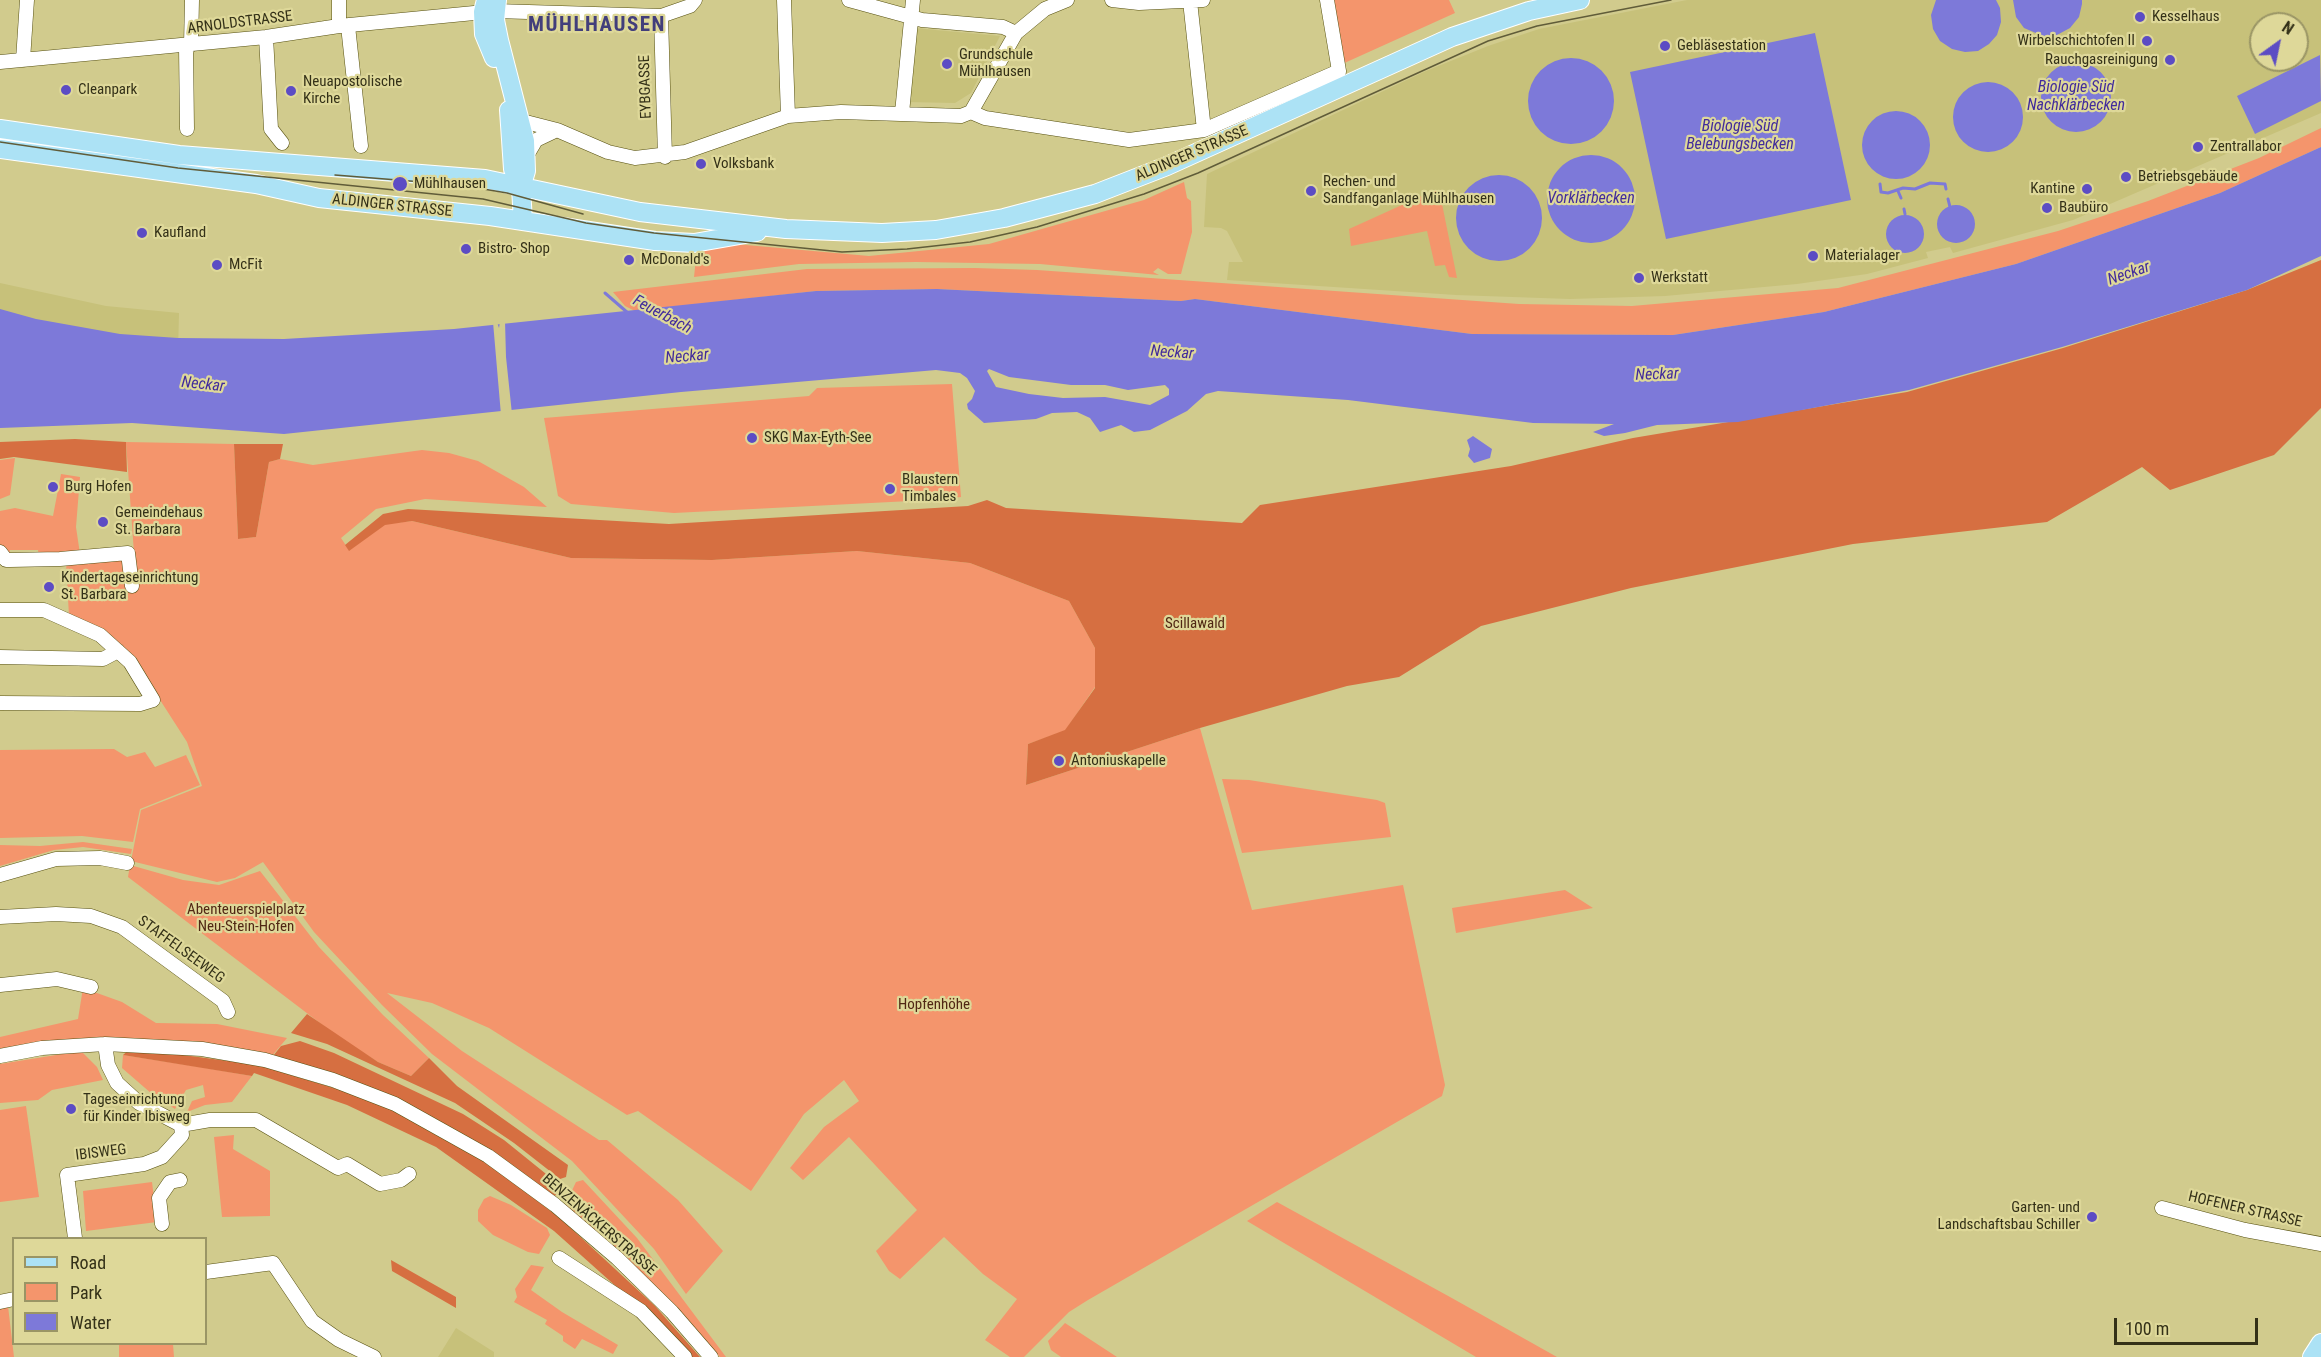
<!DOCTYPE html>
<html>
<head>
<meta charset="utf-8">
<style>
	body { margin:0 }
	#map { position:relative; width:2321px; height:1357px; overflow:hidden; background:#d1cb8d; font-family:"Roboto Condensed",sans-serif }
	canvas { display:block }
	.legend { position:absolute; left:12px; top:1237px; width:195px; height:108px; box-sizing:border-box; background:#ded899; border:2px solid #9a9565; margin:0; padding:8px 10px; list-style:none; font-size:18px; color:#343118 }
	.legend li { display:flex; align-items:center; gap:12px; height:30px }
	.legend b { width:30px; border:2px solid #9a9565 }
	.north { position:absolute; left:2249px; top:12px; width:60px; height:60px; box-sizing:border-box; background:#ded899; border:2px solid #9a9565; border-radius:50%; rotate:33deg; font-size:16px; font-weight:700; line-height:24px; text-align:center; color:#343118 }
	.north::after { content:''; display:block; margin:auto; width:21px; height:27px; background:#5c4cc4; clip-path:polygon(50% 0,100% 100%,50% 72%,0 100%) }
	.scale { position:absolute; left:2114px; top:1318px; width:144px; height:27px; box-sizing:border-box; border:3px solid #343118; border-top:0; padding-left:8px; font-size:18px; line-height:21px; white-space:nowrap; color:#343118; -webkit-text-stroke:4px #ded899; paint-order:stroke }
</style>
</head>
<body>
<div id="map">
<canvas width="2321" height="1357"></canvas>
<ul class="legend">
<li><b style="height:8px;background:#ace2f5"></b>Road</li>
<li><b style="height:16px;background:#f4956c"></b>Park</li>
<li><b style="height:16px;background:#7d79d9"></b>Water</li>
</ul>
<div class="north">N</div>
<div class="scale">100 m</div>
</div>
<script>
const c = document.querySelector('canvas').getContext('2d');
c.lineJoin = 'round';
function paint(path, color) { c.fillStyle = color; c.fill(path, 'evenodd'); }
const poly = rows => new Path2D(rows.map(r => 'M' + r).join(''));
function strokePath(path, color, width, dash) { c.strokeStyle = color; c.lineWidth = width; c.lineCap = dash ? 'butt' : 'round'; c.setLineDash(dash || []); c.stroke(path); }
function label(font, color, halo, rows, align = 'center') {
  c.font = font + ' "Roboto Condensed",sans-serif'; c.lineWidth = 4.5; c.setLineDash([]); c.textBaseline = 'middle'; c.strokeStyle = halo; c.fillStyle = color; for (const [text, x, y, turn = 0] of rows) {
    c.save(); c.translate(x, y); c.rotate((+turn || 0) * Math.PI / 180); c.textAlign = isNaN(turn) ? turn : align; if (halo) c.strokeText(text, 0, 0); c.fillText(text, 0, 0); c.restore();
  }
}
const built = poly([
	[1687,0,2321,0,2321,113,2073,220,1953,253,1950,247,1926,252,1928,258,1867,274,1797,284,1665,296,1570,299,1456,295,1227,280,1229,262,1243,262,1227,231,1221,228,1204,227,1207,174,1426,71,1488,46,1539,29],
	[2261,24,2297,24,2297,60,2261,60],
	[914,28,1000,36,971,93,955,103,906,102],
	[0,283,106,306,179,313,178,353,0,356],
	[456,1328,494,1352,494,1357,438,1357]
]);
const green = poly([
	[1330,0,1449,0,1455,13,1340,65],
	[2321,128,2321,147,2220,193,2016,264,1824,312,1673,335,1472,334,1195,299,1181,301,937,289,816,291,635,311,625,306,613,292,807,269,975,268,1037,270,1519,304,1632,306,1838,288,2058,231,2148,201,2259,158],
	[1184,182,1187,198,1191,201,1192,232,1181,274,1168,274,1158,268,1153,272,1159,275,1040,264,916,262,799,264,694,277,697,249,735,244,869,256,989,244,1144,200],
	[1435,190,1440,194,1457,278,1449,277,1445,265,1435,266,1427,231,1351,246,1349,229],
	[952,384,961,497,930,500,674,513,571,504,558,496,544,418,809,396,817,388],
	[126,442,234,444,238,539,256,537,269,462,280,459,313,465,422,450,449,453,478,461,524,487,547,507,425,499,376,509,341,538,349,550,385,524,412,521,571,558,712,560,857,551,970,563,1069,601,1095,648,1095,687,1065,731,1028,744,1026,785,1200,728,1252,910,1403,885,1445,1085,1442,1096,1088,1300,1069,1312,1024,1357,1010,1357,985,1340,1017,1299,983,1274,944,1237,900,1279,889,1271,876,1251,917,1210,849,1137,803,1180,790,1168,824,1127,859,1101,844,1080,804,1114,751,1191,638,1111,627,1115,489,1028,432,1003,387,993,462,1051,599,1140,607,1140,678,1200,723,1251,686,1294,654,1249,572,1161,432,1054,382,1005,314,932,263,862,235,878,217,882,131,861,141,810,202,786,187,742,144,675,69,616,66,562,134,553],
	[15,458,10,495,0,499,0,460],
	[61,474,80,477,76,527,80,554,39,557,38,550,10,550,9,558,3,554,0,544,0,511,15,508,53,516],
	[114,749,127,757,145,752,155,767,186,755,200,785,140,809,133,842,82,836,0,838,0,750],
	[1222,779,1249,780,1377,800,1385,803,1391,837,1242,853],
	[83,842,132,849,131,854,83,847,54,850,0,866,0,845,40,846],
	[130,865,183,880,219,885,260,871,319,947,383,1015,429,1058,411,1076,378,1062,337,1036,128,877],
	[1565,890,1593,908,1456,933,1452,908],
	[83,988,122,1002,156,1023,217,1024,287,1038,271,1057,197,1044,0,1054,0,1037,78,1019],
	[81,1051,97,1067,103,1080,52,1090,38,1100,0,1103,0,1064],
	[123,1055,200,1067,252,1076,232,1102,205,1105,187,1112,192,1101,205,1097,203,1085,186,1090,175,1109,152,1094,122,1068],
	[26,1106,39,1197,0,1202,0,1110],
	[234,1135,233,1149,270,1171,270,1216,222,1217,214,1137],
	[583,1180,637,1238,726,1357,720,1357,620,1254,565,1205,576,1182],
	[152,1182,157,1222,86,1231,83,1191],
	[490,1196,511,1205,547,1228,550,1235,539,1254,528,1252,493,1235,478,1221,478,1210,484,1199],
	[1277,1202,1450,1297,1557,1357,1476,1357,1247,1221],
	[531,1265,544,1267,531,1290,562,1312,618,1345,613,1354,582,1339,575,1349,563,1341,563,1336,545,1324,547,1320,514,1302,517,1297,515,1289],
	[0,1306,8,1306,14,1357,0,1357],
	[1065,1323,1117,1357,1061,1357,1051,1350,1048,1341],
	[119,1344,173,1344,174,1357,119,1357]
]);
const forest = poly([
	[2321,260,2321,408,2274,455,2170,490,2142,467,2047,522,1853,544,1631,588,1481,626,1399,677,1347,686,1200,728,1026,785,1028,744,1065,730,1095,688,1095,648,1069,601,970,563,857,551,712,560,571,558,412,521,385,525,349,551,345,545,383,514,408,509,669,524,968,506,987,500,1006,508,1242,523,1260,505,1511,466,1633,438,1907,392,2063,348,2247,290],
	[75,439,126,442,127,472,14,457,0,459,0,442],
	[234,444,283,444,280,459,269,462,256,537,238,539],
	[307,1014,378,1062,411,1076,429,1058,457,1086,568,1165,566,1177,560,1179,514,1143,455,1103,327,1044,291,1033],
	[300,1041,334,1053,463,1114,504,1140,561,1186,555,1196,470,1138,398,1099,273,1056,281,1046],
	[131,1048,258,1065,393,1106,490,1165,560,1218,655,1306,700,1357,687,1357,648,1315,554,1231,436,1147,347,1105,254,1073,252,1076,123,1055],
	[391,1260,456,1297,456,1308,392,1271]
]);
const water = poly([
	[1936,0,1996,0,2000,8,2001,22,1997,35,1989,44,1978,51,1965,52,1952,49,1940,41,1933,29,1931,15],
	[2013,0,2082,0,2082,4,2079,17,2070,28,2057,35,2043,36,2024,28,2016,17],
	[1815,33,1851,200,1666,239,1630,72],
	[2320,55,2321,101,2255,134,2237,96],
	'1528 101a43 43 0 1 1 86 0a43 43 0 1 1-86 0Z',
	'2041 97a35 35 0 1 1 70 0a35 35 0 1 1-70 0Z',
	'1953 117a35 35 0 1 1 70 0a35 35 0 1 1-70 0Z',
	'1862 145a34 34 0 1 1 68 0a34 34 0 1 1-68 0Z',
	[2321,147,2321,256,2247,290,2062,347,1909,390,1738,422,1657,425,1625,433,1604,436,1593,432,1614,424,1533,423,1348,400,1218,391,1206,394,1187,411,1150,430,1134,432,1121,425,1100,432,1090,418,1077,412,1052,413,1036,419,984,423,968,409,967,404,972,399,975,391,967,378,960,373,936,370,681,392,284,434,132,423,0,428,0,309,36,319,120,334,178,338,284,339,454,329,816,291,937,289,1181,301,1195,299,1472,334,1673,335,1824,312,2016,264,2220,193],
	[989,369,1009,377,1071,385,1105,385,1128,390,1165,385,1169,389,1169,395,1150,405,1105,397,1063,398,1029,394,996,387,987,371],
	'1547 199a44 44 0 1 1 88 0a44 44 0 1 1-88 0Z',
	'1456 218a43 43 0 1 1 86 0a43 43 0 1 1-86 0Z',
	'1937 224a19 19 0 1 1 38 0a19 19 0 1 1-38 0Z',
	'1886 234a19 19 0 1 1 38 0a19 19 0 1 1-38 0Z',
	[1473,436,1492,449,1490,458,1474,463,1468,456,1470,449,1467,440]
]);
const pier = poly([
	[505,321,506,357,512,414,501,415,493,322,497,322,499,328,500,322]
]);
const stream = poly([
	[1880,184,1881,192,1888,193,1903,188,1915,189,1930,183,1945,184,1946,189],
	[1898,191,1901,198],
	[1948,199,1950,207],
	[1904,209,1905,214],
	[605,293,628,313]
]);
const minor = poly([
	[339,0,339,26],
	[784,0,788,116],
	[849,0,922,20,1003,27,1016,33],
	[1112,0,1139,3,1203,0],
	[1190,1,1204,130],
	[661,16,665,157],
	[348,26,361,146],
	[266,37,271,129,282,143],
	[191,45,192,0],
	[186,46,187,129],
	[23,60,27,0],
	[0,62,266,37,339,26,495,11,661,16,690,6,695,0],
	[971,112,1016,33,1045,9,1067,0],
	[902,113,913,0],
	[514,119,557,130,608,152,635,158,685,152,788,116,841,112,961,116,971,112,985,118,1129,140,1204,130,1339,71,1327,0],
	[526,157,536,140,557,130],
	[0,552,6,560,10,560,60,559,128,553,132,586],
	[0,610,44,610,100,635,130,662,153,700,140,704,0,703],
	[0,657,103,659,118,651],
	[0,875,56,859,100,858,127,863],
	[0,917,56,914,91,916,122,927,223,1001,228,1012],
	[0,985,57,979,91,987],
	[105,1044,108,1065,117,1083,139,1103,181,1125,210,1120,256,1120,338,1168,347,1164,380,1184,401,1180,409,1174],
	[0,1056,42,1048,105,1044,202,1049,265,1060,333,1080,395,1104,488,1156,555,1205,617,1258,672,1312,711,1357],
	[2162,1208,2245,1230,2321,1244],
	[162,1224,159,1198,170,1182,180,1180],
	[75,1238,67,1175,144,1164,162,1157,182,1135,181,1125],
	[559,1258,641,1311,685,1357],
	[206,1272,273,1263,312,1321,339,1340,374,1357],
	[0,1302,14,1299]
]);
const major = poly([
	[486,0,483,12,484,34,494,58],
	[497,0,495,20,499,40,525,141,526,171,521,188,523,221],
	[509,110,513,169,521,188],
	[0,129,179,155,485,179,640,212,786,229,882,233,936,230,1004,218,1095,194,1167,166,1452,37,1529,11,1580,0],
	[0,149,256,184,319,198,490,216,655,241,694,243,757,232],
	[2312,1357,2321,1343]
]);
const tram = poly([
	[0,142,178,168,483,199,586,223,654,233,842,252,907,249,970,242,1037,227,1144,194,1198,173,1488,41,1537,26,1671,0],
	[335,175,460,185,507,193,583,214]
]);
const markers = [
	[2140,17,6,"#5c4cc4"],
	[2147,41,6,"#5c4cc4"],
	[1665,46,6,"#5c4cc4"],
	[2170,60,6,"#5c4cc4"],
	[947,64,6,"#5c4cc4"],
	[66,90,6,"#5c4cc4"],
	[291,91,6,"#5c4cc4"],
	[2198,147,6,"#5c4cc4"],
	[701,164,6,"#5c4cc4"],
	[2126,177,6,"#5c4cc4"],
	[400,184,8,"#5c4cc4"],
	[2087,189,6,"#5c4cc4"],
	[1311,191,6,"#5c4cc4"],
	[2047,208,6,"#5c4cc4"],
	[142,233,6,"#5c4cc4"],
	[466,249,6,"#5c4cc4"],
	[1813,256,6,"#5c4cc4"],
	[629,260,6,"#5c4cc4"],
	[217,265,6,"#5c4cc4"],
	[1639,278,6,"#5c4cc4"],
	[752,438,6,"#5c4cc4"],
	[53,487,6,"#5c4cc4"],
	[890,489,6,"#5c4cc4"],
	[103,522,6,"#5c4cc4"],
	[49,587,6,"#5c4cc4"],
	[1059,761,6,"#5c4cc4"],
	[71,1109,6,"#5c4cc4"],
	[2092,1217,6,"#5c4cc4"]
];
const poiNames = [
	["Kesselhaus",2152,17],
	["Wirbelschichtofen II",2135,41,"right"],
	["Gebläsestation",1677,46],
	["Grundschule",959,55],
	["Mühlhausen",959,72],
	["Rauchgasreinigung",2158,60,"right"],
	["Neuapostolische",303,82],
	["Kirche",303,99],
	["Cleanpark",78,90],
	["Zentrallabor",2210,147],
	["Volksbank",713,164],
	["Betriebsgebäude",2138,177],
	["Rechen- und",1323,182],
	["Sandfanganlage Mühlhausen",1323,199],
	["Mühlhausen",414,184],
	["Kantine",2075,189,"right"],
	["Baubüro",2059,208],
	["Kaufland",154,233],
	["Bistro- Shop",478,249],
	["Materialager",1825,256],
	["McDonald's",641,260],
	["McFit",229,265],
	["Werkstatt",1651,278],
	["SKG Max-Eyth-See",764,438],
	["Blaustern",902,480],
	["Timbales",902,497],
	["Burg Hofen",65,487],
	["Gemeindehaus",115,513],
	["St. Barbara",115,530],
	["Kindertageseinrichtung",61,578],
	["St. Barbara",61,595],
	["Antoniuskapelle",1071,761],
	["Tageseinrichtung",83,1100],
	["für Kinder Ibisweg",83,1117],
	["Garten- und",2080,1208,"right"],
	["Landschaftsbau Schiller",2080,1225,"right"]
];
const streetNames = [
	["ARNOLDSTRASSE",240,23,-7],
	["EYBGASSE",646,87,-92],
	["ALDINGER STRASSE",1192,154,-23],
	["ALDINGER STRASSE",392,206,6],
	["STAFFELSEEWEG",181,950,36],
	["IBISWEG",101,1153,-7],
	["HOFENER STRASSE",2245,1210,13],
	["BENZENÄCKERSTRASSE",599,1225,41]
];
const parkNames = [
	["Scillawald",1195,624],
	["Abenteuerspielplatz",246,910],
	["Neu-Stein-Hofen",246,927],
	["Hopfenhöhe",934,1005]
];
const waterNames = [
	["Biologie Süd",2076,88],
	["Nachklärbecken",2076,106],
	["Biologie Süd",1740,127],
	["Belebungsbecken",1740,145],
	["Vorklärbecken",1591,199],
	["Neckar",2129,274,-19],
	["Feuerbach",662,315,28],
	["Neckar",1172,353,4],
	["Neckar",687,357,-5],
	["Neckar",1657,375,-2],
	["Neckar",203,385,6]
];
const districtNames = [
	["MÜHLHAUSEN",597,26]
];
paint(built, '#c7c17a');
paint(green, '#f4956c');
paint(forest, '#d66f41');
paint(water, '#7d79d9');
paint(pier, '#d1cb8d');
strokePath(stream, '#7d79d9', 3);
strokePath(minor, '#575111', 15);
strokePath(major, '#fff', 20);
strokePath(minor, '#fff', 14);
strokePath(major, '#ace2f5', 18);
strokePath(tram, '#605c39', 1.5);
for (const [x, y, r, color] of markers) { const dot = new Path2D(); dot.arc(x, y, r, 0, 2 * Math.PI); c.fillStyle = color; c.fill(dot); strokePath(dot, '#ded899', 2); }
label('15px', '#343118', '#ded899', poiNames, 'left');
label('15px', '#343118', '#ded899', streetNames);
label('15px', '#512714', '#ded899', parkNames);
label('italic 16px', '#412b9c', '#ded899', waterNames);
c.letterSpacing = '1.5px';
label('bold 21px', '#423e7b', '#ded899', districtNames);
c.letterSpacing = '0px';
</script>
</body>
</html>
